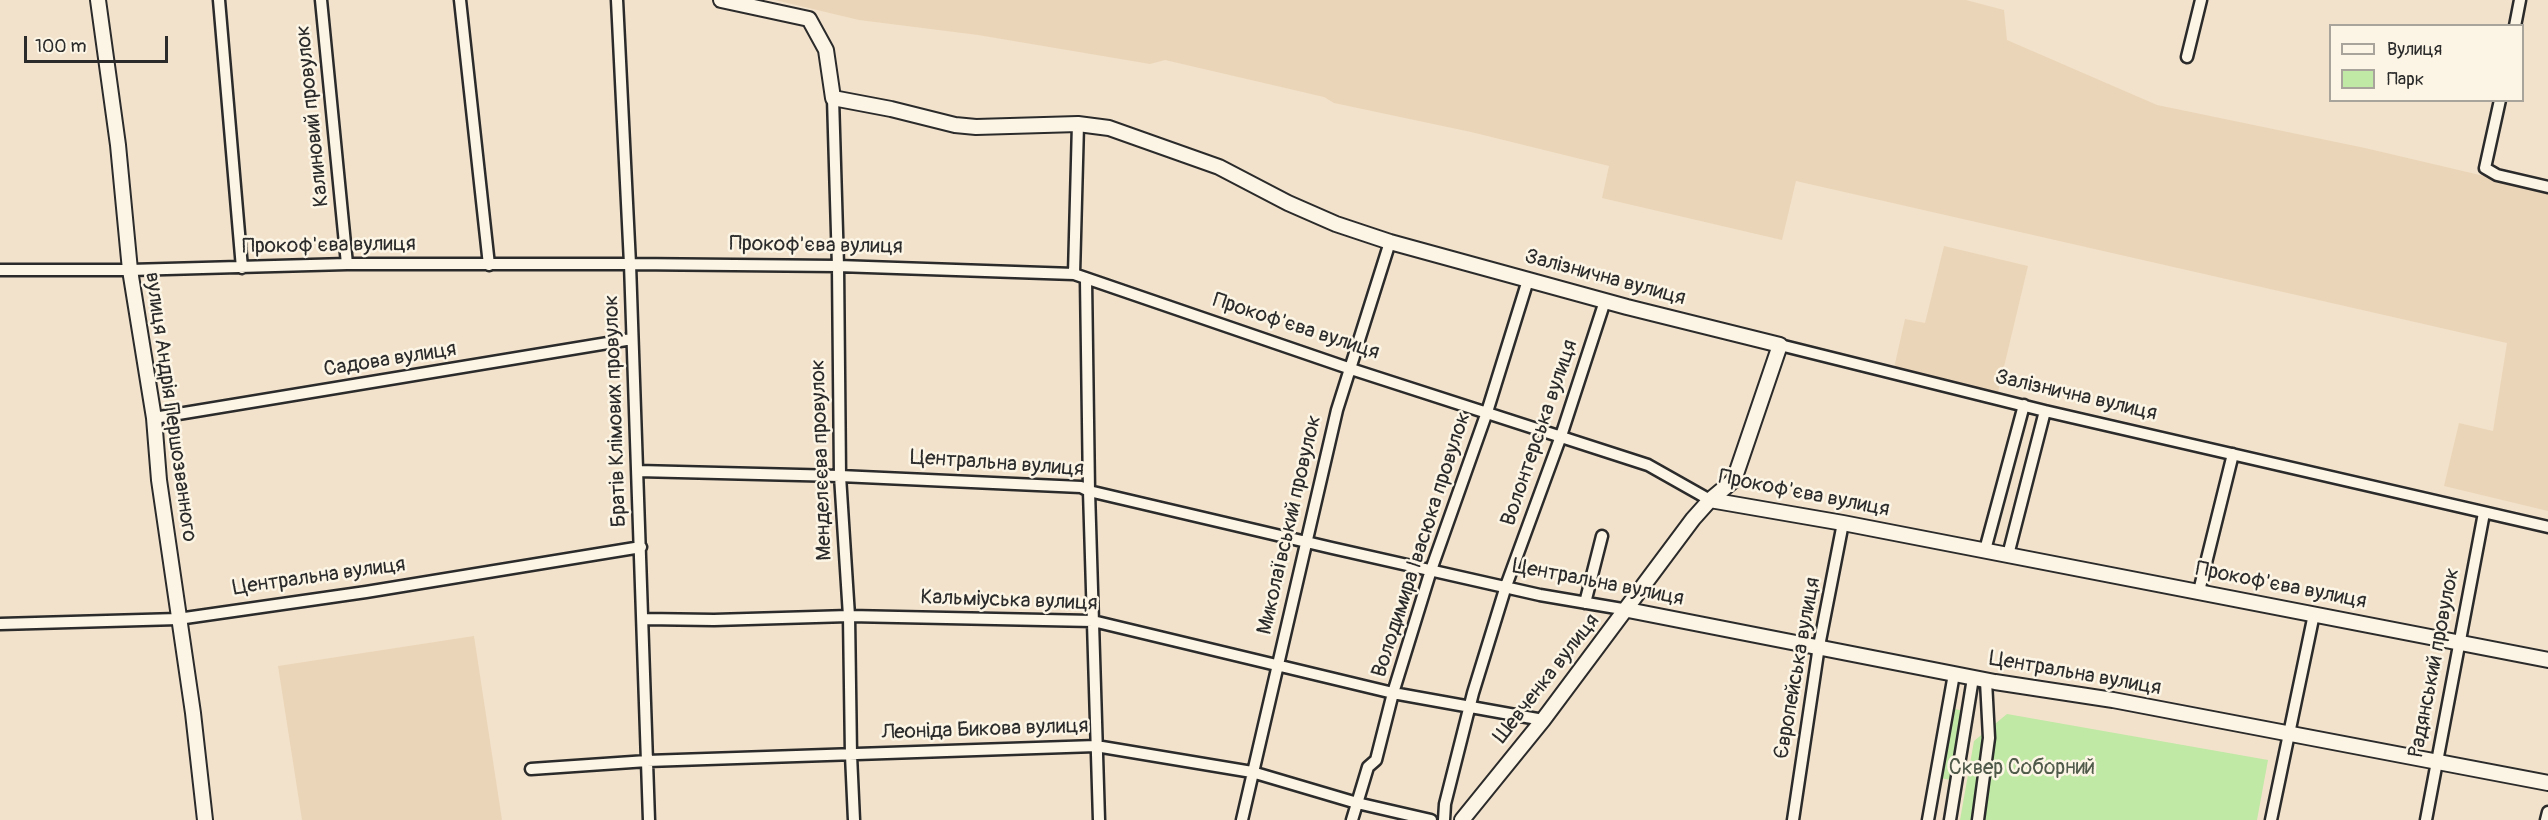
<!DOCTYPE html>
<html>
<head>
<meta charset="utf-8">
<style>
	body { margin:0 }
	#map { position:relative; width:2548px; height:820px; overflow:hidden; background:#f2e2cb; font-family:Pangolin,sans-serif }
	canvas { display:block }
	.legend { position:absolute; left:2329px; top:24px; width:195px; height:78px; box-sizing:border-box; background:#fcf5e5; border:2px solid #a8a49b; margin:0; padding:8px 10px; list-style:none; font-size:18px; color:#2b2b2b }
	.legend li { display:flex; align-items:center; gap:12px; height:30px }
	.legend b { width:30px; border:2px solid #a8a49b }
	.scale { position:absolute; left:24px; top:36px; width:144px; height:27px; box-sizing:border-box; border:3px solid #2b2b2b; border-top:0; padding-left:8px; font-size:18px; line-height:21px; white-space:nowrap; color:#2b2b2b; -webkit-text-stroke:4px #fcf5e5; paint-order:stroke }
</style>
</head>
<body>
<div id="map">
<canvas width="2548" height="820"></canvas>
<ul class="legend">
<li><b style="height:8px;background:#fcf5e5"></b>Вулиця</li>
<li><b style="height:16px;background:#bfe9a5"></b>Парк</li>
</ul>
<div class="scale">100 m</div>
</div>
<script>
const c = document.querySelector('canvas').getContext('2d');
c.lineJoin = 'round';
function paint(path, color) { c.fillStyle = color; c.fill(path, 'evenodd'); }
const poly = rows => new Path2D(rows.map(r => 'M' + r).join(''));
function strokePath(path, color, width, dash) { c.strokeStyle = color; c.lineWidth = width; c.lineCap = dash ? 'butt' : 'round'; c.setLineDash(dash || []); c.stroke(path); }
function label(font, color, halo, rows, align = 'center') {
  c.font = font + ' Pangolin,sans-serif'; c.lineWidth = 5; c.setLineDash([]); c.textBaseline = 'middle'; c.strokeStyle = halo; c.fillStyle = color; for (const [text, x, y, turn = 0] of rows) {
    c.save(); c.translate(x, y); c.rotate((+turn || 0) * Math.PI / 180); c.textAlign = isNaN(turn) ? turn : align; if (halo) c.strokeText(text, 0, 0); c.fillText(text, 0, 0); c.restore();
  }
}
const built = poly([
	[775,0,1966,0,2004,10,2007,40,2157,105,2365,148,2548,191,2548,511,2444,486,2459,423,2493,431,2507,343,1796,181,1782,240,1602,198,1609,166,1471,132,1334,103,1324,97,1165,60,1150,64,978,35,859,20],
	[1944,246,2028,266,1998,392,1894,368,1905,319,1925,323],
	[474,636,502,820,302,820,278,666]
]);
const green = poly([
	[1950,708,1964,711,1952,780,1939,778],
	[2007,714,2268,760,2257,820,1960,820,1974,741]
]);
const street = poly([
	[219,0,242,268],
	[321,0,347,264],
	[460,0,489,265],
	[617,0,630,264,649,820],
	[2515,26,2520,0],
	[2187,57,2201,0],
	[833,98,838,266,840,476,849,616,851,755,854,820],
	[2500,100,2485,168,2497,175,2548,187],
	[0,270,130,270,347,264,630,264,838,266,1074,274,1351,369,1648,465,1710,500],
	[1074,274,1078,124],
	[1086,280,1089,491,1099,820],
	[1780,345,2045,411,2548,527],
	[154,418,632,339],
	[638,471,840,476,1081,487,1089,491,1332,548,1540,595,1628,610],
	[1985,550,2024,405],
	[2008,555,2045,411],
	[2199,591,2233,454],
	[1585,603,1602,536],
	[644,619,714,620,849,616,1093,621,1393,693,1543,720],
	[0,624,178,619,366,592,641,547],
	[531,769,647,761,1096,746,1252,772,1357,803,1431,820],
	[1242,820,1337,410,1390,242],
	[1352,820,1368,767,1376,760,1393,693,1431,570,1487,412,1528,280],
	[1444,820,1445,804,1473,693,1506,586,1561,436,1605,301],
	[1793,820,1819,646,1843,523],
	[1928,820,1954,674],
	[1950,820,1973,678],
	[1978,820,1989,738,1986,681],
	[2271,820,2314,614],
	[2426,820,2484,513],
	[2546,820,2548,812]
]);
const secondary = poly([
	[98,0,118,145,130,270,154,418,159,480,193,713,205,820],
	[721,0,809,19,826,50,833,98,891,109,955,125,976,127,1078,124,1109,128,1219,167,1288,203,1336,224,1390,242,1627,307,1780,345,1734,480,1710,500,1693,519,1543,720,1462,820],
	[1710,500,1843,523,2548,660],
	[1628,610,1995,682,2113,700,2548,783]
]);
const streetNames = [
	["Калиновий провулок",313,116,-96],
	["Прокоф'єва вулиця",329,246,-1],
	["Прокоф'єва вулиця",816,246,1],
	["Залізнична вулиця",1605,278,15],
	["Прокоф'єва вулиця",1296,327,18],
	["Садова вулиця",390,360,-9],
	["Залізнична вулиця",2076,396,13],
	["вулиця Андрія Першозванного",170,407,82],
	["Братів Клімових провулок",616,411,-92],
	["Волонтерська вулиця",1540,433,-71],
	["Менделєєва провулок",822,460,-92],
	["Центральна вулиця",997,464,4],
	["Прокоф'єва вулиця",1804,494,11],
	["Миколаївський провулок",1290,525,-77],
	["Володимира Івасюка провулок",1422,545,-72],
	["Центральна вулиця",319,577,-8],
	["Центральна вулиця",1598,583,11],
	["Прокоф'єва вулиця",2281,586,11],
	["Кальміуська вулиця",1009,601,2],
	["Радянський провулок",2435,663,-79],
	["Європейська вулиця",1798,668,-80],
	["Центральна вулиця",2075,674,10],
	["Шевченка вулиця",1547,679,-52],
	["Леоніда Бикова вулиця",985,730,-2]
];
const parkNames = [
	["Сквер Соборний",2022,769]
];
paint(built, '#ebd5b8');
paint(green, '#bfe9a5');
strokePath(street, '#2b2b2b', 15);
strokePath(secondary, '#2b2b2b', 18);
strokePath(street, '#fcf5e5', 10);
strokePath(secondary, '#fcf5e5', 14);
label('21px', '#2b2b2b', '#fcf5e5', streetNames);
label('21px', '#505a4a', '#fcf5e5', parkNames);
</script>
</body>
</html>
